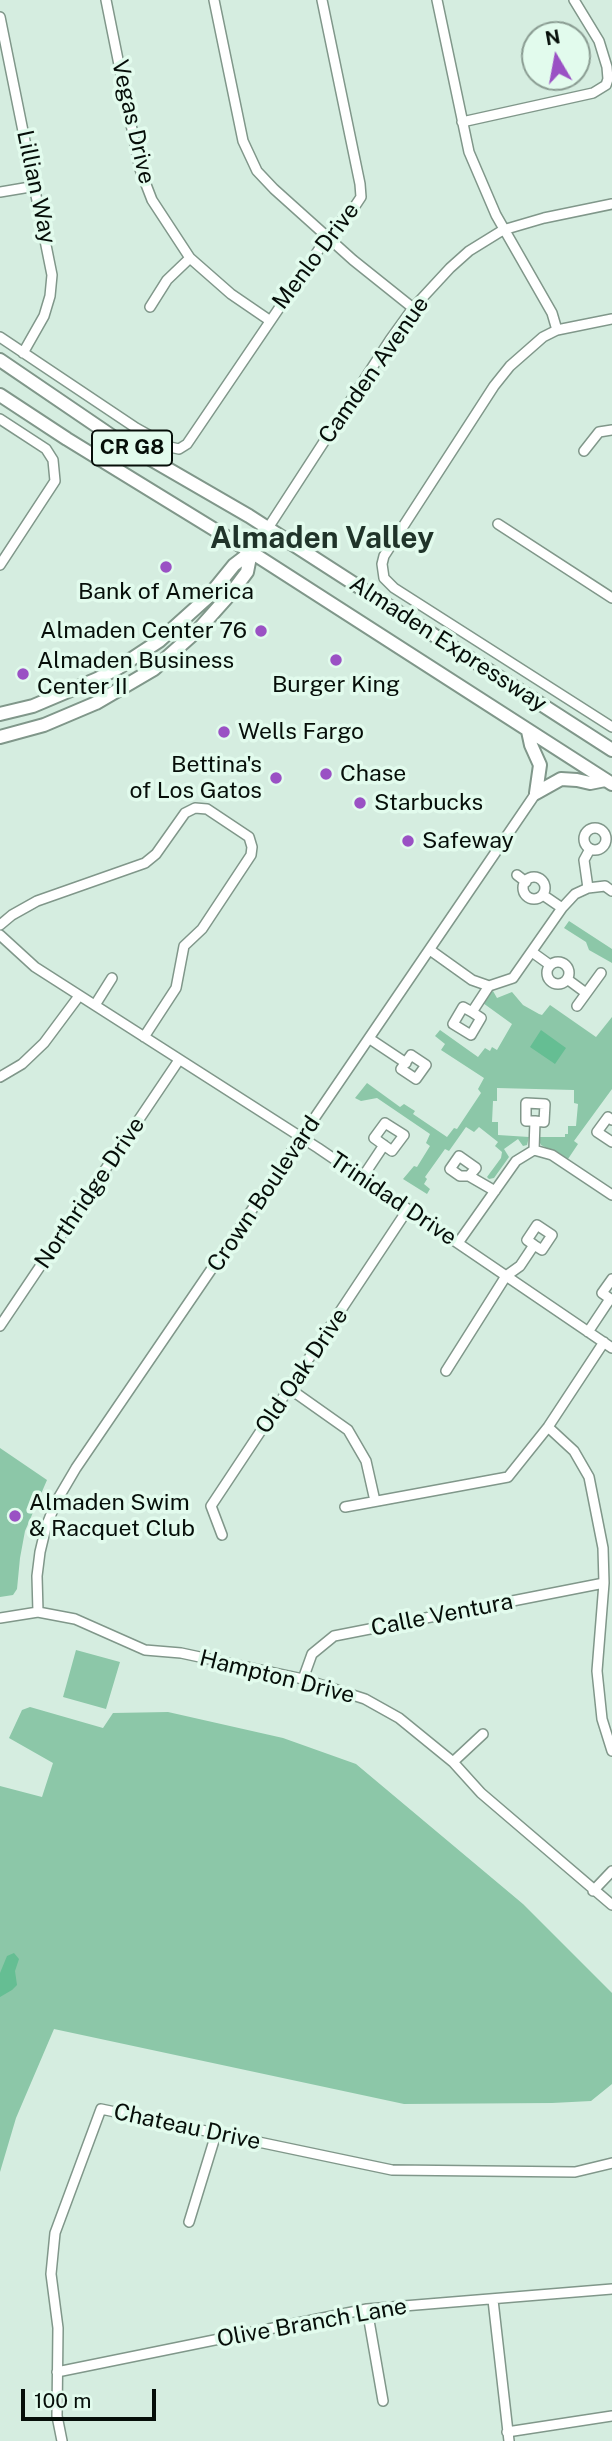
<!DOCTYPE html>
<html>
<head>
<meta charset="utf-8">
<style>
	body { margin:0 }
	#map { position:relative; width:612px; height:2441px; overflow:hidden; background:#d5ede0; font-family:"Public Sans",sans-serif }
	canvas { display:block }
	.north { position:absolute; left:521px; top:21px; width:70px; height:70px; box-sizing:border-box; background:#e2fbed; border:2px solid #8a9c92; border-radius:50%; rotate:350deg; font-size:19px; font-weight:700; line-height:28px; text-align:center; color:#060e09 }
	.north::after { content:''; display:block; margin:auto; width:24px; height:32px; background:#9a51c4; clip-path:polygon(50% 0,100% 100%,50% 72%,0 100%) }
	.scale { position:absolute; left:21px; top:2389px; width:135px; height:32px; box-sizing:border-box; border:4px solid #060e09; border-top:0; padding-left:9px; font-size:21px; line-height:24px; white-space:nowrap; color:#060e09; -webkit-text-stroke:5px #e2fbed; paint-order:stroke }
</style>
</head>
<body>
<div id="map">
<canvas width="612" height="2441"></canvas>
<div class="north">N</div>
<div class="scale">100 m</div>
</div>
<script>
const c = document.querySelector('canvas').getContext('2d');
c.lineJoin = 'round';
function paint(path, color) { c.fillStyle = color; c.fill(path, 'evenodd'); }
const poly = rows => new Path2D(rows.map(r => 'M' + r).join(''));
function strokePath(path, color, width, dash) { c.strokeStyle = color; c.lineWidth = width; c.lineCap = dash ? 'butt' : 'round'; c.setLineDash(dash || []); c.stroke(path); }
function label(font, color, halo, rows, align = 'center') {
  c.font = font + ' "Public Sans",sans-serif'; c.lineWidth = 7; c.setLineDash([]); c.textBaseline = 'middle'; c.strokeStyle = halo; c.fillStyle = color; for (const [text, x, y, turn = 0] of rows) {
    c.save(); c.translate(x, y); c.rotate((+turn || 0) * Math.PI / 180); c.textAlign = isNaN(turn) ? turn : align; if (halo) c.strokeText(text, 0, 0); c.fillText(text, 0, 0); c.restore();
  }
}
const green = poly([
	[569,921,612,949,612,963,589,950,586,942,564,928],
	[493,991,497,998,512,992,523,1005,539,1014,542,1015,550,1005,596,1037,612,1017,612,1089,574,1141,578,1144,568,1159,541,1145,539,1141,540,1137,565,1137,565,1134,568,1134,568,1126,576,1126,578,1104,574,1103,574,1090,497,1088,497,1101,493,1101,492,1122,498,1122,498,1135,529,1137,527,1145,523,1146,518,1139,504,1149,509,1157,494,1178,489,1179,487,1177,501,1158,502,1152,495,1146,498,1142,479,1127,474,1132,466,1127,449,1151,445,1149,425,1177,427,1179,424,1184,430,1189,427,1194,403,1179,414,1166,417,1167,430,1146,426,1143,430,1134,377,1098,361,1101,355,1098,367,1083,400,1107,404,1104,415,1111,413,1114,447,1137,454,1128,457,1129,481,1093,478,1089,484,1078,441,1050,445,1044,435,1036,440,1030,478,1057,485,1048,490,1051,492,1047,497,1050,512,1024,483,1003,489,993],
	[0,1448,47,1480,25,1531,20,1558,17,1589,13,1595,0,1597],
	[76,1650,120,1662,106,1709,63,1697],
	[30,1707,103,1728,113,1713,168,1712,283,1738,356,1764,523,1904,612,1993,612,2084,591,2101,552,2103,404,2104,54,2029,16,2118,0,2172,0,1786,42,1797,53,1763,9,1738,22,1710]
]);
const water = poly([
	[541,1030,566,1048,555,1064,530,1047],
	[14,1953,19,1959,15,1971,17,1985,12,1990,0,1997,0,1973,7,1956]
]);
const minor = poly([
	[106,0,140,169,152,200,190,258,231,294,269,320],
	[214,0,243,141,257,171,274,189,353,260,413,308],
	[437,0,469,152,496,215,552,313,557,330],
	[0,17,52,275,50,296,44,316,23,353],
	[462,122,593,93,606,85,608,79,607,67,599,41,574,0],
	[0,192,36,186],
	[150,307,167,280,190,258],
	[612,319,557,330,543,337,510,366,494,386,384,556,382,564,384,578,394,588,612,727],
	[0,337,136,428,170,447,179,449,187,444,328,236,355,206,361,197,360,184,322,0],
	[0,419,46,449,53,460,55,481,0,565],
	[584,451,599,432,612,430],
	[498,524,612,598],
	[268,528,390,340,413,308,450,268,469,251,503,230,544,218,612,204],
	'584 839a11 11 0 1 1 22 0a11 11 0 1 1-22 0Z',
	[517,875,526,882],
	'523 888a11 11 0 1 1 22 0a11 11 0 1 1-22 0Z',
	[588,888,584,860,590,849],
	[543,895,562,908],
	[0,925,12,915,37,901,145,863,156,854,185,813,195,808,207,809,249,837,252,847,251,855,202,929,184,946,176,988,144,1037],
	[0,935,35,967,318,1148,612,1348],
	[430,950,472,980,489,986,513,978,562,908,575,894,588,888,605,886,612,891],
	[532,952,550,965],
	'547 973a11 11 0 1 1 22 0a11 11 0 1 1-22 0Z',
	[567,979,586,993],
	[95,1005,112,978],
	[577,1006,601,973],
	[472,1012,463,1007,453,1024,471,1035,481,1018,472,1012,489,986],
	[370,1039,406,1063],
	[411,1055,426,1065,416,1079,401,1069,411,1055],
	[0,1077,22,1064,44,1043,79,996],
	[612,1120,608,1117,597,1132,612,1142],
	[385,1123,404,1135,392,1151,374,1138,385,1123],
	[534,1150,535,1121,544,1122,545,1104,526,1103,526,1121,535,1121],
	[469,1176,476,1168,459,1156,450,1169,460,1176,469,1176,495,1191],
	[362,1178,384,1145],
	[458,1243,516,1161,534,1150,552,1155,612,1195],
	[612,1279,602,1293,612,1300],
	[0,1326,179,1060],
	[588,1332,610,1299],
	[446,1371,506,1276,520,1266,534,1245,527,1240,537,1225,552,1235,542,1250,534,1245],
	[290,1389,348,1430,366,1461,375,1501],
	[548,1427,574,1451,589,1477,603,1548,604,1583,597,1671,602,1719,612,1751],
	[345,1507,508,1477,548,1427,604,1342],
	[222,1535,211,1506,408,1209],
	[38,1612,37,1576,40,1552,46,1527,56,1502,76,1468,536,793],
	[0,1618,38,1612,75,1619,145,1650,181,1653,303,1679,365,1699,399,1718,453,1762,481,1793,612,1905],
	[303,1679,312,1654,334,1636,604,1583],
	[453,1762,483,1734],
	[593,1891,612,1871],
	[189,2222,216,2134],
	[493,2300,509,2441],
	[367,2309,383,2401],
	[57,2372,367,2309,612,2289],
	[507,2432,612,2416],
	[62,2441,57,2416,58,2328,51,2274,55,2233,101,2109,392,2170,575,2172,612,2163]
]);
const major = poly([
	[0,360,116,439,249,516,612,750],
	[0,395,67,439,251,552,612,784],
	[0,714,33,706,97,679,118,668,159,641,208,597,234,565,251,552,268,528],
	[528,731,531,745,540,765,536,793],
	[0,737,44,725,96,703,154,669,199,629,232,592,247,572,251,552],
	[536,793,561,779,577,780,590,783,605,780]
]);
const markers = [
	[166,567,7,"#9a51c4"],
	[261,631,7,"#9a51c4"],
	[336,660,7,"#9a51c4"],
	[23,674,7,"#9a51c4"],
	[224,732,7,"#9a51c4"],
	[326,774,7,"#9a51c4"],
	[276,778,7,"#9a51c4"],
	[360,803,7,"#9a51c4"],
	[408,841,7,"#9a51c4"],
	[15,1516,7,"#9a51c4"]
];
const shields = [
	[132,448,80]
];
const shieldNames = [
	["CR G8",132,448]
];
const streetNames = [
	["Vegas Drive",133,122,77],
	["Lillian Way",36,187,78],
	["Menlo Drive",316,256,-53],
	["Camden Avenue",374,370,-55],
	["Almaden Expressway",448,644,33],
	["Northridge Drive",90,1193,-56],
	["Crown Boulevard",264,1194,-56],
	["Trinidad Drive",393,1199,34],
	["Old Oak Drive",302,1371,-56],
	["Calle Ventura",442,1615,-11],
	["Hampton Drive",277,1677,14],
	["Chateau Drive",187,2127,12],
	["Olive Branch Lane",312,2323,-10]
];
const poiNames = [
	["Bank of America",166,592,"center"],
	["Almaden Center 76",247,631,"right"],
	["Almaden Business",37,661],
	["Center II",37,687],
	["Burger King",336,685,"center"],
	["Wells Fargo",238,732],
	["Bettina's",262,765,"right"],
	["of Los Gatos",262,791,"right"],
	["Chase",340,774],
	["Starbucks",374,803],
	["Safeway",422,841],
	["Almaden Swim",29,1503],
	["& Racquet Club",29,1529]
];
const districtNames = [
	["Almaden Valley",322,539]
];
paint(green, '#8cc7a8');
paint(water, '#65be93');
strokePath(minor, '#80978a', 12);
strokePath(major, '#80978a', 16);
strokePath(minor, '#fff', 9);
strokePath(major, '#fff', 12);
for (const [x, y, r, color] of markers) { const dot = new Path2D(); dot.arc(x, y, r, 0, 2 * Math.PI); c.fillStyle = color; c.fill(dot); strokePath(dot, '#e2fbed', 2.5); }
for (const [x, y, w] of shields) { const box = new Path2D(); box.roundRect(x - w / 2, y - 17.5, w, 35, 5); c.fillStyle = '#e2fbed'; c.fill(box); strokePath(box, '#060e09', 2); }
label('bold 21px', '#060e09', null, shieldNames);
label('23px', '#060e09', '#e2fbed', streetNames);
label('23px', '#060e09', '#e2fbed', poiNames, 'left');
label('bold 30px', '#20342a', '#e2fbed', districtNames);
</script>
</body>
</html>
